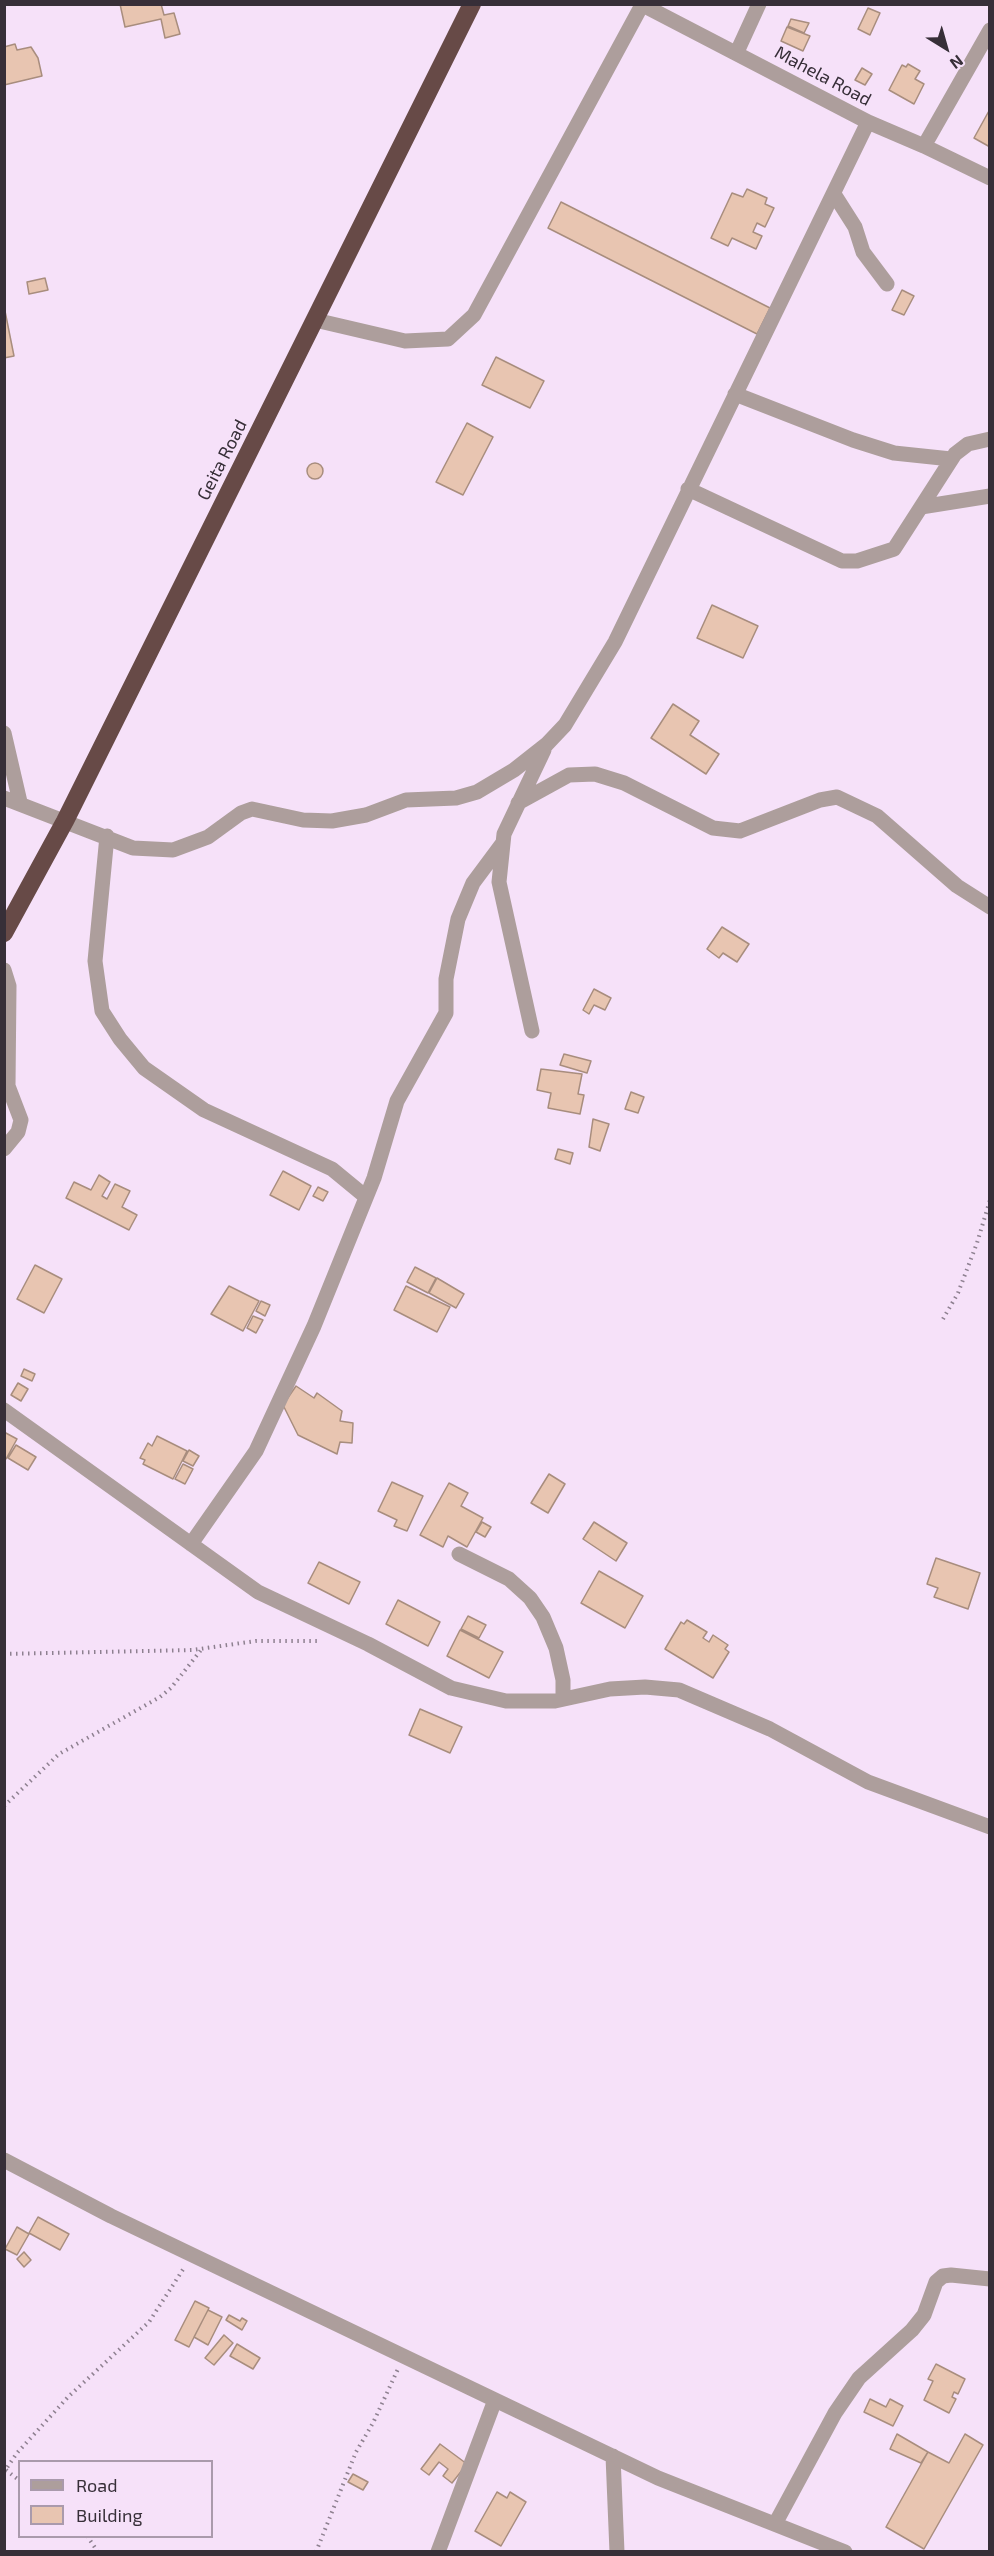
<!DOCTYPE html>
<html>
<head>
<meta charset="utf-8">
<style>
	body { margin:0 }
	#map { position:relative; width:994px; height:2556px; overflow:hidden; background:#f6e1f9; font-family:"Exo 2",sans-serif }
	canvas { display:block }
	.frame { position:absolute; inset:0; border:6px solid #372f38; pointer-events:none }
	.legend { position:absolute; left:18px; top:2460px; width:195px; height:78px; box-sizing:border-box; background:#f6e1f9; border:2px solid #aa9aac; margin:0; padding:8px 10px; list-style:none; font-size:18px; color:#372f38 }
	.legend li { display:flex; align-items:center; gap:12px; height:30px }
	.legend b { width:30px; border:2px solid #aa9aac }
	.north { position:absolute; left:916px; top:18px; width:60px; height:60px; -webkit-text-stroke:4px #f6e1f9; paint-order:stroke; rotate:143deg; font-size:16px; font-weight:700; line-height:24px; text-align:center; color:#372f38 }
	.north::after { content:''; display:block; margin:auto; width:21px; height:27px; background:#372f38; clip-path:polygon(50% 0,100% 100%,50% 72%,0 100%) }
</style>
</head>
<body>
<div id="map">
<canvas width="994" height="2556"></canvas>
<div class="frame"></div>
<ul class="legend">
<li><b style="height:8px;background:#ad9e9c"></b>Road</li>
<li><b style="height:16px;background:#e8c5b1"></b>Building</li>
</ul>
<div class="north">N</div>
</div>
<script>
const c = document.querySelector('canvas').getContext('2d');
c.lineJoin = 'round';
function paint(path, color) { c.fillStyle = color; c.fill(path, 'evenodd'); }
const poly = rows => new Path2D(rows.map(r => 'M' + r).join(''));
function strokePath(path, color, width, dash) { c.strokeStyle = color; c.lineWidth = width; c.lineCap = dash ? 'butt' : 'round'; c.setLineDash(dash || []); c.stroke(path); }
function label(font, color, halo, rows, align = 'center') {
  c.font = font + ' "Exo 2",sans-serif'; c.lineWidth = 6; c.setLineDash([]); c.textBaseline = 'middle'; c.strokeStyle = halo; c.fillStyle = color; for (const [text, x, y, turn = 0] of rows) {
    c.save(); c.translate(x, y); c.rotate((+turn || 0) * Math.PI / 180); c.textAlign = isNaN(turn) ? turn : align; if (halo) c.strokeText(text, 0, 0); c.fillText(text, 0, 0); c.restore();
  }
}
const building = poly([
	[120,4,161,4,164,15,174,13,180,34,165,38,161,19,125,27,120,4],
	[868,8,880,13,870,35,858,29,868,8],
	[791,19,809,23,804,33,788,26,791,19],
	[787,27,810,36,803,51,781,41,787,27],
	[15,44,17,50,31,47,38,58,42,76,4,85,4,47,15,44],
	[908,64,920,71,915,79,924,84,914,104,889,90,902,65,906,67,908,64],
	[862,68,872,74,865,85,855,80,862,68],
	[990,109,990,147,974,138,990,109],
	[747,189,767,198,765,204,774,208,765,227,757,223,753,232,762,236,756,249,732,238,728,246,711,238,732,193,743,197,747,189],
	[561,202,770,308,757,334,548,228,561,202],
	[45,278,48,290,29,294,27,282,45,278],
	[902,290,914,296,904,315,892,310,902,290],
	[4,306,14,356,4,358,4,306],
	[496,357,544,381,530,408,482,385,496,357],
	[467,423,493,437,463,495,436,482,467,423],
	'307 471a8 8 0 1 1 16 0a8 8 0 1 1-16 0Z',
	[712,605,758,626,743,658,697,638,712,605],
	[673,704,699,721,690,735,719,754,706,774,651,738,673,704],
	[722,927,749,944,737,962,723,953,719,958,707,949,722,927],
	[594,989,611,998,605,1010,594,1005,589,1014,583,1010,594,989],
	[564,1054,591,1061,587,1073,560,1065,564,1054],
	[541,1069,582,1074,578,1094,584,1095,580,1114,548,1108,551,1093,537,1090,541,1069],
	[631,1092,644,1097,638,1113,625,1109,631,1092],
	[593,1119,609,1124,600,1151,589,1147,593,1119],
	[558,1149,573,1153,570,1164,555,1159,558,1149],
	[283,1171,311,1186,299,1210,270,1195,283,1171],
	[99,1175,110,1182,102,1196,107,1199,115,1184,130,1191,122,1207,137,1215,129,1230,66,1198,74,1182,91,1190,99,1175],
	[318,1187,328,1192,323,1201,313,1196,318,1187],
	[35,1265,62,1279,44,1313,17,1299,35,1265],
	[415,1267,436,1278,428,1293,407,1282,415,1267],
	[437,1278,464,1294,456,1308,429,1293,437,1278],
	[229,1286,259,1301,243,1331,211,1314,229,1286],
	[406,1286,450,1307,437,1332,394,1310,406,1286],
	[261,1301,270,1305,265,1316,256,1311,261,1301],
	[253,1316,263,1320,256,1333,247,1328,253,1316],
	[24,1369,35,1374,32,1381,21,1376,24,1369],
	[18,1383,28,1389,21,1401,11,1395,18,1383],
	[296,1386,314,1398,317,1393,342,1411,340,1421,353,1423,352,1443,340,1442,337,1454,298,1435,283,1405,296,1386],
	[4,1432,17,1439,6,1459,4,1459,4,1432],
	[157,1436,187,1451,173,1479,143,1464,145,1460,140,1458,148,1443,152,1446,157,1436],
	[16,1445,36,1457,28,1470,8,1458,16,1445],
	[189,1450,199,1456,193,1466,183,1461,189,1450],
	[183,1464,193,1469,185,1484,175,1479,183,1464],
	[549,1474,565,1484,548,1513,531,1503,549,1474],
	[392,1482,423,1496,407,1531,394,1526,397,1520,378,1511,392,1482],
	[449,1483,468,1493,461,1506,483,1518,467,1547,448,1536,443,1547,420,1535,449,1483],
	[482,1522,491,1527,485,1537,476,1532,482,1522],
	[594,1522,627,1543,616,1561,583,1539,594,1522],
	[936,1558,980,1573,968,1609,934,1597,938,1588,927,1584,936,1558],
	[319,1562,360,1582,349,1604,308,1583,319,1562],
	[599,1571,643,1596,625,1628,581,1603,599,1571],
	[398,1600,440,1622,428,1646,386,1624,398,1600],
	[468,1616,486,1625,479,1638,461,1629,468,1616],
	[687,1620,707,1632,703,1638,709,1642,713,1635,728,1645,725,1649,729,1652,713,1678,665,1649,681,1622,684,1624,687,1620],
	[460,1630,503,1652,489,1678,447,1656,460,1630],
	[420,1709,462,1727,450,1753,409,1735,420,1709],
	[38,2217,69,2234,60,2250,29,2233,38,2217],
	[17,2227,29,2234,17,2255,5,2249,17,2227],
	[24,2252,31,2260,24,2267,17,2259,24,2252],
	[195,2301,209,2308,189,2347,175,2340,195,2301],
	[208,2310,222,2317,208,2345,194,2337,208,2310],
	[229,2315,240,2321,242,2318,247,2321,242,2330,226,2320,229,2315],
	[224,2335,233,2343,214,2365,205,2358,224,2335],
	[237,2344,260,2358,253,2369,230,2356,237,2344],
	[936,2364,965,2379,958,2394,954,2392,952,2397,956,2399,949,2413,924,2400,933,2381,928,2379,936,2364],
	[870,2399,886,2407,890,2399,903,2406,893,2426,864,2412,870,2399],
	[897,2434,928,2452,921,2463,890,2449,897,2434],
	[965,2434,983,2445,924,2549,886,2527,928,2452,949,2463,965,2434],
	[440,2444,467,2464,452,2483,443,2476,448,2469,439,2462,429,2475,421,2469,440,2444],
	[353,2474,368,2482,363,2490,348,2482,353,2474],
	[497,2492,507,2498,510,2492,526,2502,501,2546,475,2531,497,2492]
]);
const path = poly([
	[943,1319,958,1293,977,1243,990,1200],
	[4,1654,192,1650,256,1641,319,1641],
	[4,1806,59,1754,160,1697,171,1688,201,1650],
	[6,2470,20,2481],
	[4,2472,17,2453,68,2397,149,2322,184,2268],
	[87,2536,98,2552],
	[316,2552,356,2452,373,2423,398,2369]
]);
const minor = poly([
	[641,4,868,122,924,146,990,178],
	[737,52,759,4],
	[924,146,990,30],
	[834,194,855,227,863,252,887,284],
	[315,320,405,341,448,339,474,315,642,5],
	[735,394,853,440,894,453,951,459],
	[688,489,842,561,857,561,894,549,955,454,968,444,990,439],
	[921,507,990,496],
	[4,733,20,802],
	[4,798,133,848,173,850,208,837,241,813,252,809,303,820,332,821,366,815,406,800,456,798,477,792,514,770,547,744,565,725,615,642,868,122],
	[518,803,569,775,595,774,624,783,713,828,740,831,820,800,837,797,877,816,957,886,990,907],
	[107,836,95,961,102,1011,120,1039,144,1068,204,1110,332,1169,366,1197],
	[4,970,9,986,8,1086,21,1120,18,1132,4,1149],
	[532,1031,499,882,504,834,544,750],
	[4,1410,258,1592,368,1644,451,1688,506,1701,555,1701,610,1689,645,1687,679,1690,770,1729,868,1782,990,1827],
	[191,1544,256,1451,314,1326,374,1178,397,1101,446,1013,446,979,458,919,473,883,502,844],
	[459,1554,509,1579,530,1598,543,1617,556,1648,563,1680,563,1699],
	[4,2160,111,2216,658,2478,845,2552],
	[613,2456,617,2552],
	[775,2524,835,2413,859,2378,912,2330,924,2315,936,2282,943,2276,951,2275,990,2279],
	[438,2552,495,2400]
]);
const highway = poly([
	[4,933,65,821,472,4]
]);
const streetNames = [
	["Mahela Road",823,76,28],
	["Geita Road",222,460,-63]
];
paint(building, '#e8c5b1');
strokePath(building, '#a88d7e', 1.5);
strokePath(path, '#8e8090', 4, [1.5, 4.5]);
strokePath(minor, '#ad9e9c', 15);
strokePath(highway, '#674a47', 18);
label('18px', '#372f38', '#f6e1f9', streetNames);
</script>
</body>
</html>
